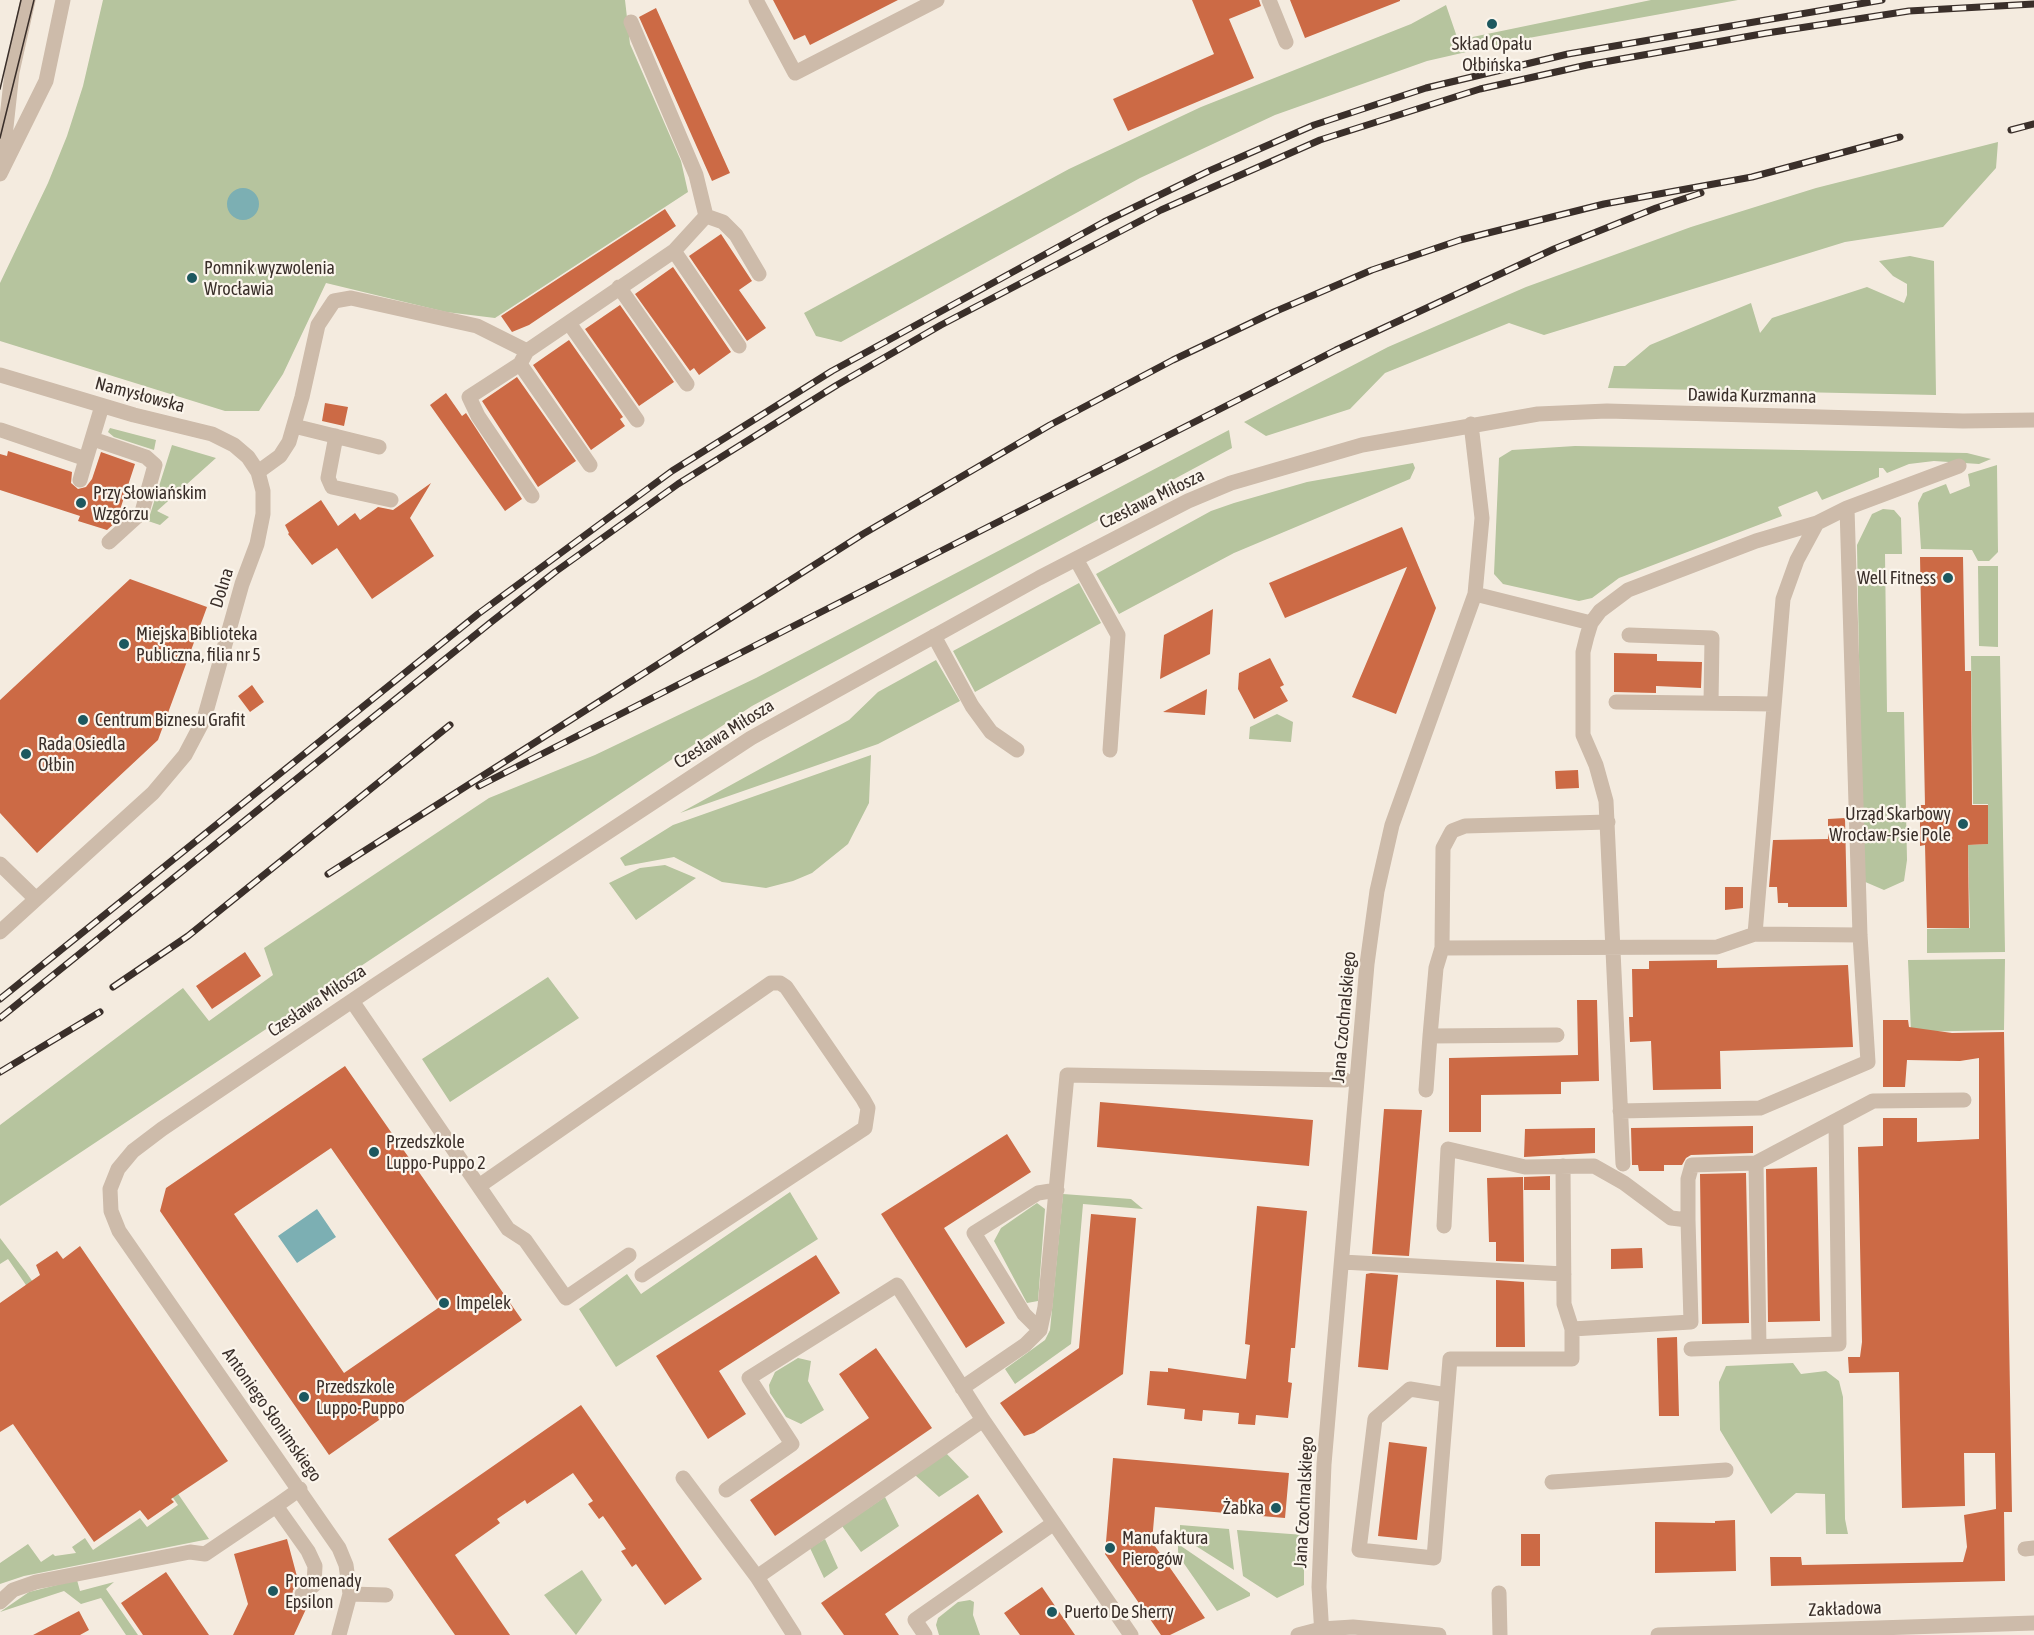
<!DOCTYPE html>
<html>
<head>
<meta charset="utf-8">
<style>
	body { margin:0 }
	canvas { display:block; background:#f4ebdf }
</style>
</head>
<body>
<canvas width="2034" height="1635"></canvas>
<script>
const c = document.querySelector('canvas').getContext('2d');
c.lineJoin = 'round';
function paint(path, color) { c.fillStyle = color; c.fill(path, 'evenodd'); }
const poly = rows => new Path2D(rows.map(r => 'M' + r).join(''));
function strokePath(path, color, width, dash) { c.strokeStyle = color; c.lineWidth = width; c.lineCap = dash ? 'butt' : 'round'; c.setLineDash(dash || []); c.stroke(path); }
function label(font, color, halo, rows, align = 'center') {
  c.font = font + ' "Asap Condensed",sans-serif'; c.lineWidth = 4.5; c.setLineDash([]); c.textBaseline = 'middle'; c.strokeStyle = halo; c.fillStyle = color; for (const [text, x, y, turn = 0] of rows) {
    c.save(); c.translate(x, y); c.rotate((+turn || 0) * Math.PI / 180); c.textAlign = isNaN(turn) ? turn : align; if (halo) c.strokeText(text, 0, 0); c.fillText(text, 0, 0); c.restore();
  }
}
const green = poly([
	[103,0,625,0,630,44,681,161,688,192,495,318,446,312,326,283,283,374,259,411,225,411,0,341,0,283,48,183,67,136,83,86],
	[1651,0,1738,0,1523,39,1427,61,1275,115,1140,178,841,342,816,336,804,313,1069,169,1201,107,1411,24,1446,5,1458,40],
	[1998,142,1996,168,1943,227,1845,242,1544,335,1509,323,1385,373,1350,409,1266,436,1244,422,1388,347,1526,287,1691,227,1816,188],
	[1910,256,1934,261,1936,395,1608,388,1614,366,1625,366,1650,345,1751,303,1760,333,1772,318,1867,287,1904,303,1907,295,1907,284,1893,276,1879,261],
	[110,428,156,440,154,450,114,437,108,432],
	[1229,430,1232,448,752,706,0,1206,0,1125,183,988,209,1021,273,975,264,948,489,798,595,755,756,678],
	[172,445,216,458,157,511,169,517,160,525,148,521],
	[1575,446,1967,453,1991,459,1979,464,1934,461,1909,464,1887,473,1883,468,1879,468,1879,477,1822,500,1817,491,1778,507,1782,516,1619,578,1592,598,1579,601,1503,584,1494,574,1499,458,1512,450],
	[1413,463,1415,468,1410,479,1234,553,1119,614,1096,574,1211,511,1234,503,1307,482],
	[1997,465,1998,552,1989,561,1978,561,1972,550,1921,549,1918,503,1923,493,1946,484,1950,494,1970,486,1968,474],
	[1883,509,1894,510,1901,518,1902,554,1885,554,1887,712,1904,712,1907,860,1904,881,1884,890,1863,881,1857,545,1872,514],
	[1978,566,1998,566,1998,647,1979,646],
	[1079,583,1101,623,975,692,953,651],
	[1971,656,2000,656,2005,952,1927,953,1927,929,1970,928,1968,845,1988,844,1988,804,1973,804],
	[936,660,960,701,878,744,680,813,849,720,878,692],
	[1277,714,1293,722,1291,742,1249,739,1250,727],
	[871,755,869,803,848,844,812,873,793,881,766,888,722,882,674,857,625,866,620,858,673,825],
	[665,865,696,878,636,920,609,883,640,868],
	[2005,959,2004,1030,1911,1032,1908,960],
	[548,977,579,1018,450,1102,422,1059],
	[790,1192,818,1239,616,1367,579,1309,627,1274,641,1294],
	[1063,1194,1131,1199,1143,1209,1083,1204,1071,1344,1015,1384,1005,1369,1045,1340,1050,1330],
	[1037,1203,1045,1209,1038,1301,1027,1303,994,1241,1001,1228],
	[0,1238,26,1272,209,1539,24,1576,0,1584,0,1563,28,1544,41,1562,53,1554,55,1556,76,1553,72,1547,85,1538,93,1550,140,1518,147,1527,178,1505,8,1259,0,1264],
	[798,1358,811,1361,808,1381,824,1410,801,1424,786,1417,770,1393,769,1385,775,1372],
	[1793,1363,1801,1374,1826,1371,1839,1381,1843,1397,1845,1519,1848,1534,1826,1534,1825,1494,1796,1493,1771,1514,1720,1430,1719,1382,1726,1366],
	[946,1453,969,1477,939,1497,915,1475],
	[885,1497,899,1526,861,1552,842,1526],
	[1180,1525,1229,1529,1234,1570,1180,1536],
	[1237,1530,1304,1535,1304,1585,1277,1598,1243,1576],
	[825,1539,838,1568,824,1578,810,1548],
	[1178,1544,1250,1593,1250,1596,1217,1611,1178,1555],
	[582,1570,602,1600,576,1635,544,1595],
	[77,1580,80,1591,114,1582,106,1589,138,1635,126,1635,101,1598,81,1604,64,1591,0,1612,29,1592],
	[970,1600,974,1602,973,1615,980,1635,939,1635,936,1625,938,1618,958,1602]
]);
const water = poly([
	'227 204a16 16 0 1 1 32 0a16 16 0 1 1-32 0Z',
	[317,1209,336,1237,297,1263,278,1236]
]);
const building = poly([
	[773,0,898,0,810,45,805,35,794,40],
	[1192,0,1259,0,1261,6,1229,19,1254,78,1128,131,1113,99,1214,54],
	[1290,0,1400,0,1400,1,1305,38],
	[656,8,730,173,712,181,639,17],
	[665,209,676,226,529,325,512,332,501,316],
	[721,234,752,281,739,290,766,328,747,341,689,256],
	[673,267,731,352,699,375,694,368,690,371,635,294],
	[620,305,674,382,639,406,585,329],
	[569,340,623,417,620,419,625,426,591,450,533,365],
	[517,377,576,461,538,487,482,401],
	[446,393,462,416,466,413,522,499,505,511,430,405],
	[325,403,348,407,344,426,322,421],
	[8,451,72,472,71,483,78,489,86,487,92,479,101,452,135,464,116,522,107,530,78,521,80,516,0,490,0,454,7,456],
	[431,483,410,518,434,556,372,599,337,548,312,565,288,534,289,533,285,525,321,500,338,526,355,513,360,520,378,507,393,510],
	[1402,527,1436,608,1396,714,1352,697,1407,567,1285,618,1269,583],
	[1920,557,1963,557,1965,671,1971,671,1972,805,1988,805,1988,844,1968,845,1969,928,1927,928,1925,845,1920,846,1920,805,1925,805],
	[130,579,207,607,158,740,37,853,0,813,0,700],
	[1213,609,1210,654,1160,679,1164,635],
	[1614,653,1657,654,1657,661,1702,662,1701,688,1656,686,1656,693,1614,692],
	[1270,658,1284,685,1280,687,1288,701,1254,719,1238,689,1239,673],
	[252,685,264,702,250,712,238,696],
	[1207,689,1205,715,1163,712],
	[1578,770,1579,788,1556,789,1555,771],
	[1845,818,1847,907,1788,907,1788,903,1778,903,1777,887,1769,887,1773,840,1828,839,1828,819],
	[1725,887,1743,887,1743,908,1725,910],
	[245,952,261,976,212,1009,196,986],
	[1717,960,1717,968,1848,965,1853,1047,1720,1051,1721,1089,1653,1090,1651,1041,1630,1042,1629,1017,1633,1017,1632,969,1649,969,1649,961],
	[1577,1000,1597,1000,1599,1081,1561,1082,1561,1094,1481,1095,1481,1132,1449,1132,1449,1058,1578,1055],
	[1883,1020,1908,1020,1909,1027,1952,1033,2004,1032,2012,1512,2004,1512,2005,1581,1771,1586,1770,1557,1801,1557,1802,1565,1963,1562,1967,1547,1964,1515,1996,1509,1995,1453,1964,1453,1965,1506,1902,1508,1899,1372,1849,1373,1848,1357,1860,1357,1862,1342,1858,1147,1883,1146,1883,1118,1917,1118,1917,1142,1979,1139,1979,1058,1960,1061,1907,1060,1905,1087,1883,1087],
	[345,1066,522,1320,329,1455,160,1211,166,1188],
	[331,1148,441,1306,344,1373,234,1214],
	[1100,1102,1313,1120,1309,1166,1097,1147],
	[1384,1109,1422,1110,1409,1256,1372,1254],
	[1753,1126,1753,1153,1691,1155,1686,1158,1682,1165,1664,1165,1664,1171,1639,1171,1638,1165,1632,1165,1631,1128],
	[1595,1128,1595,1153,1524,1157,1525,1129],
	[1007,1134,1031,1172,944,1228,1005,1323,966,1348,881,1214],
	[1817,1167,1820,1321,1768,1322,1766,1169],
	[1746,1173,1749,1323,1702,1324,1700,1174],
	[1550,1176,1550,1190,1524,1190,1524,1177],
	[1523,1177,1524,1262,1496,1261,1496,1242,1489,1242,1487,1178],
	[1257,1206,1307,1211,1295,1348,1291,1348,1288,1382,1292,1383,1288,1418,1256,1415,1255,1425,1238,1424,1239,1413,1203,1410,1202,1421,1184,1419,1185,1409,1147,1405,1150,1371,1168,1372,1168,1368,1246,1379,1250,1345,1245,1344],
	[1091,1214,1136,1218,1123,1374,1034,1433,1024,1436,1000,1403,1079,1348],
	[80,1246,228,1461,171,1499,174,1502,148,1520,140,1510,94,1542,13,1424,0,1432,0,1303,40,1275,36,1265,57,1251,63,1259],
	[1642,1248,1643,1268,1611,1269,1611,1249],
	[816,1255,840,1293,719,1371,746,1414,708,1439,656,1356],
	[1371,1273,1398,1275,1388,1370,1358,1367,1366,1274],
	[1496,1280,1524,1282,1525,1347,1496,1347],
	[1677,1337,1679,1416,1659,1416,1657,1338],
	[876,1348,932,1428,775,1536,750,1500,869,1418,839,1374],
	[581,1405,702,1579,665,1605,636,1564,632,1567,621,1551,626,1549,603,1516,599,1519,588,1504,593,1501,573,1473,527,1504,525,1500,497,1519,500,1523,455,1555,510,1635,455,1635,388,1539],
	[1389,1442,1427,1447,1417,1540,1378,1536],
	[1113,1458,1289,1473,1285,1518,1155,1507,1152,1542,1205,1618,1170,1635,1161,1635,1105,1554],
	[978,1494,1003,1532,885,1614,899,1635,844,1635,821,1603],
	[1735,1520,1736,1571,1655,1573,1655,1522,1715,1523,1715,1521],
	[1521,1534,1540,1534,1540,1566,1521,1566],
	[287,1539,299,1584,293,1590,292,1596,298,1603,305,1603,306,1609,294,1635,233,1635,248,1604,234,1554],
	[166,1572,209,1635,143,1635,121,1603],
	[1042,1587,1075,1635,1020,1635,1004,1613],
	[79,1611,89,1630,80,1635,33,1635]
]);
const minor = poly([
	[756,0,795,73,937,0],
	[1269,0,1286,42],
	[631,22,696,175,706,216],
	[2,164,12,72,28,0],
	[0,174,46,81,63,0],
	[706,216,723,222,736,235,759,274],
	[674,251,739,346],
	[619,287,687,384],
	[569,323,637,420],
	[527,351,520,364,469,397,478,416,532,496],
	[520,364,590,465],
	[0,375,134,415,212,434,234,445,248,457,258,472,263,491,263,514,257,544,242,584,204,719,185,755,153,793,0,932],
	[294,426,379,447],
	[1,430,86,459,102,406],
	[336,436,328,478,332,487,391,500],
	[93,439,146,457,155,465,142,512,109,542],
	[258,472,280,456,289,442,302,397,318,325,334,301,351,298,477,326,527,351,674,251,706,216],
	[80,480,86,459],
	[1076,559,1118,635,1110,750],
	[1475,594,1591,623],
	[1629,635,1712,638,1711,703],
	[934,636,972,706,991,732,1017,750],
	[1616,702,1774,704],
	[0,864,35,898],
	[1860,935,1755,934,1783,599,1797,560,1817,523,1847,508,1959,466],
	[1442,948,1443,848,1452,831,1465,826,1608,822],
	[352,1001,508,1229,525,1240,566,1298,629,1255],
	[1557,1035,1430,1036,1436,968,1442,948,1717,947,1755,934],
	[1426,1090,1430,1036],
	[1620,1111,1760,1108,1868,1062,1860,935,1847,508],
	[1756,1163,1759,1346],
	[1623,1164,1606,801,1596,765,1583,735,1583,652,1587,636,1591,623,1600,611,1628,590,1756,541,1817,523],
	[479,1186,771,983,780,983,786,987,863,1099,868,1108,865,1128,642,1275],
	[1688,1220,1688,1179,1692,1165,1756,1163,1873,1101,1964,1100],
	[1444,1226,1448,1149,1525,1167,1594,1166,1624,1183,1671,1218,1688,1220,1691,1322,1572,1329],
	[1342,1262,1564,1274],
	[1040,1330,1024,1314,974,1233,1038,1193,1057,1190],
	[1691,1349,1839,1344,1836,1123],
	[962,1388,1025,1345,1040,1330,1045,1307,1067,1075,1345,1080],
	[1447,1395,1410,1389,1375,1419,1359,1550,1434,1558,1450,1359,1572,1359,1572,1329,1564,1304,1563,1166],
	[683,1478,757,1577,794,1635],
	[1552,1482,1726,1470],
	[726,1490,792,1444,749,1378,897,1285,983,1420,1131,1635],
	[276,1506,300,1489],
	[2025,1549,2034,1548],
	[757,1577,983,1420],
	[1499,1593,1500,1635],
	[350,1594,386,1595],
	[0,1602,13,1590,36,1582,190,1552,205,1554,276,1506,308,1551,315,1566,314,1585,302,1594],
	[339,1635,350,1594,346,1565,339,1548,119,1231,111,1211,110,1189,118,1169,133,1151,162,1129,377,984,751,738,1039,578,1188,501,1231,483,1362,445,1538,414,1607,411,1963,421,2034,420],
	[925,1635,915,1620,1054,1523],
	[1298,1635,1321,1629,1353,1627,1439,1635],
	[1322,1635,1319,1587,1324,1464,1367,964,1377,891,1392,825,1475,594,1482,518,1471,424],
	[1658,1635,2034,1623]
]);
const tram = poly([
	[0,89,21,0],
	[0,138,34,0]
]);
const rail = poly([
	[2011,130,2034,124],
	[479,786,1336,350,1554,249,1656,208,1701,193],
	[328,874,863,534,1050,425,1173,360,1274,312,1372,270,1460,240,1604,204,1752,177,1900,137],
	[113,987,188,936,450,725],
	[0,999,478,614,672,471,832,371,1104,222,1209,171,1314,125,1426,88,1568,54,1882,0],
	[0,1018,490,623,555,572,678,484,837,385,941,325,1161,210,1320,140,1480,89,1587,65,1767,33,1909,11,2034,4],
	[0,1072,100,1012]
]);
const markers = [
	[1492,24,6,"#1d585f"],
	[192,278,6,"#1d585f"],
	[81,503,6,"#1d585f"],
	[1948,578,6,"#1d585f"],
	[124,644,6,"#1d585f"],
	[83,720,6,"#1d585f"],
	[26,754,6,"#1d585f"],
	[1963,824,6,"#1d585f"],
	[374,1152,6,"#1d585f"],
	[444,1303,6,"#1d585f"],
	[304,1397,6,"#1d585f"],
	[1276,1508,6,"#1d585f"],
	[1110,1548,6,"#1d585f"],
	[273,1591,6,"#1d585f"],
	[1052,1612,6,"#1d585f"]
];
const poiNames = [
	["Skład Opału",1492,44,"center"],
	["Ołbińska",1492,65,"center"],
	["Pomnik wyzwolenia",204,268],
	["Wrocławia",204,289],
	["Przy Słowiańskim",93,493],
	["Wzgórzu",93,514],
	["Well Fitness",1936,578,"right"],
	["Miejska Biblioteka",136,634],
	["Publiczna, filia nr 5",136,655],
	["Centrum Biznesu Grafit",95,720],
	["Rada Osiedla",38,744],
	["Ołbin",38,765],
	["Urząd Skarbowy",1951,814,"right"],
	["Wrocław-Psie Pole",1951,835,"right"],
	["Przedszkole",386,1142],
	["Luppo-Puppo 2",386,1163],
	["Impelek",456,1303],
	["Przedszkole",316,1387],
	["Luppo-Puppo",316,1408],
	["Żabka",1264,1508,"right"],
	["Manufaktura",1122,1538],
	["Pierogów",1122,1559],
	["Promenady",285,1581],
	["Epsilon",285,1602],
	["Puerto De Sherry",1064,1612]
];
const streetNames = [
	["Namysłowska",140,395,15],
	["Dawida Kurzmanna",1752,396,1],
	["Czesława Miłosza",1152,499,-26],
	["Dolna",222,588,-73],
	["Czesława Miłosza",724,734,-32],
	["Czesława Miłosza",317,1001,-34],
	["Jana Czochralskiego",1344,1017,-85],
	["Antoniego Słonimskiego",272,1415,55],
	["Jana Czochralskiego",1304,1502,-87],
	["Zakładowa",1845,1609,-2]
];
paint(green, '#b6c49e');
paint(water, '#7cafb3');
paint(building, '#cc6a45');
strokePath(minor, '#cdbbaa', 15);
strokePath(tram, '#3a2f2a', 1.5);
strokePath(rail, '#3a2f2a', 7);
strokePath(rail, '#fbf5ec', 4.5, [14]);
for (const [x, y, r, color] of markers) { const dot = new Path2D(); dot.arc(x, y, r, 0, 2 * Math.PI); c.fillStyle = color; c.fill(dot); strokePath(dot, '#fbf5ec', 2); }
label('18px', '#3a2f2a', '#fbf5ec', poiNames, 'left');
label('18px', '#3a2f2a', '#fbf5ec', streetNames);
</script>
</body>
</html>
